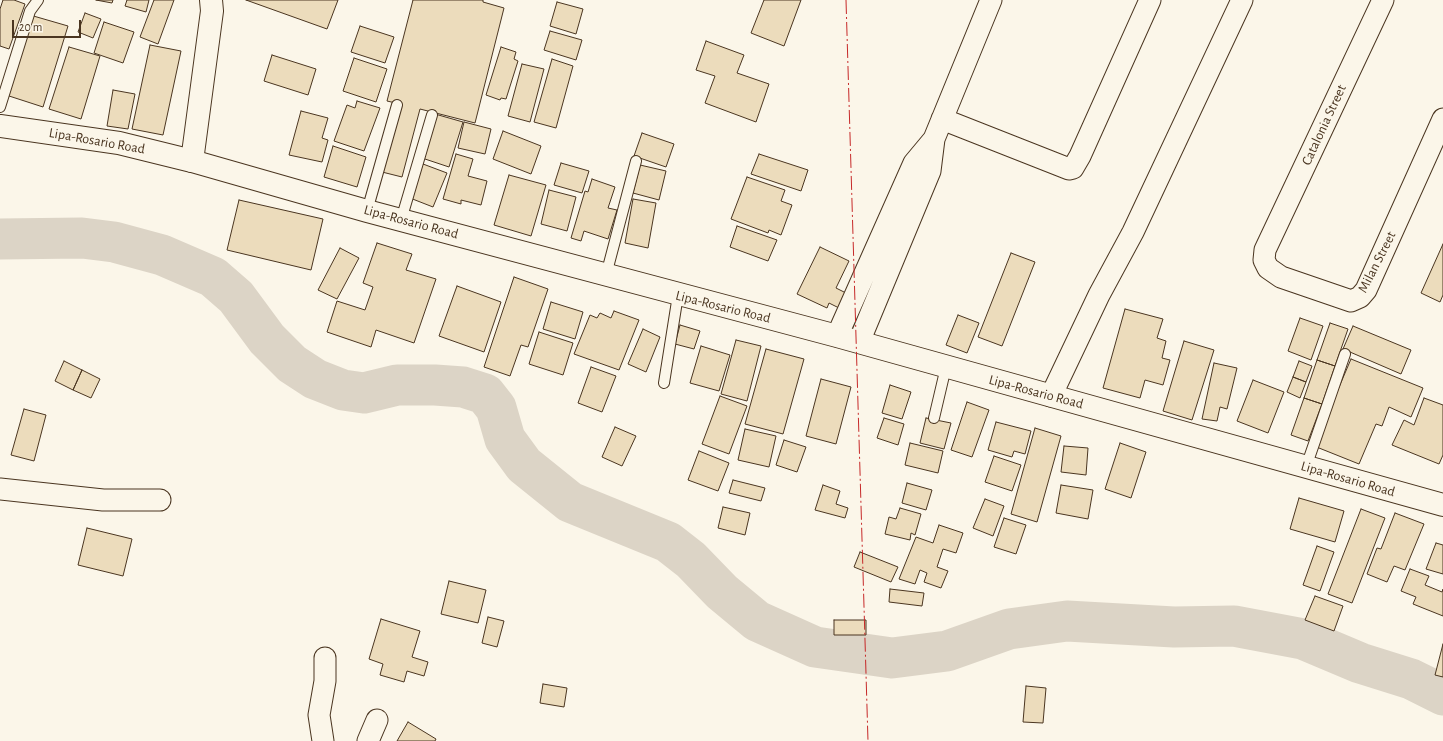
<!DOCTYPE html>
<html>
<head>
<meta charset="utf-8">
<style>
	body { margin:0 }
	#map { position:relative; width:1443px; height:741px; overflow:hidden; background:#fbf6e9; font-family:"Alegreya Sans",sans-serif }
	canvas { display:block }
	.scale { position:absolute; left:12px; top:20px; width:69px; height:18px; box-sizing:border-box; border:2px solid #4a3520; border-top:0; padding-left:5px; font-size:12px; line-height:14px; white-space:nowrap; color:#4a3520; -webkit-text-stroke:3px #fbf6e9; paint-order:stroke }
</style>
</head>
<body>
<div id="map">
<canvas width="1443" height="741"></canvas>
<div class="scale">20 m</div>
</div>
<script>
const c = document.querySelector('canvas').getContext('2d');
c.lineJoin = 'round';
const poly = rows => new Path2D(rows.map(r => 'M' + r).join(''));
function strokePath(path, color, width, dash) { c.strokeStyle = color; c.lineWidth = width; c.lineCap = dash ? 'butt' : 'round'; c.setLineDash(dash || []); c.stroke(path); }
function paint(path, color) { c.fillStyle = color; c.fill(path, 'evenodd'); }
function label(font, color, halo, rows, align = 'center') {
  c.font = font + ' "Alegreya Sans",sans-serif'; c.lineWidth = 3; c.setLineDash([]); c.textBaseline = 'middle'; c.strokeStyle = halo; c.fillStyle = color; for (const [text, x, y, turn = 0] of rows) {
    c.save(); c.translate(x, y); c.rotate((+turn || 0) * Math.PI / 180); c.textAlign = isNaN(turn) ? turn : align; if (halo) c.strokeText(text, 0, 0); c.fillText(text, 0, 0); c.restore();
  }
}
const river = poly([
	[0,239,82,238,114,242,162,255,213,277,236,297,267,339,292,364,315,379,343,390,364,393,397,385,435,385,463,387,485,394,496,408,505,439,524,465,570,502,668,542,691,560,722,592,757,621,815,647,892,658,947,651,1009,629,1067,621,1174,627,1234,626,1303,639,1360,663,1411,679,1443,695]
]);
const building = poly([
	[3,0,14,0,25,4,9,49,0,46,0,9,3,0],
	[96,0,113,0,112,3,96,0],
	[127,0,149,0,146,12,125,6,127,0],
	[154,0,174,0,158,44,140,37,154,0],
	[246,0,338,0,327,29,246,0],
	[413,0,483,0,483,2,504,8,475,123,420,109,402,177,382,172,400,104,387,101,413,0],
	[764,0,801,0,784,46,751,33,764,0],
	[557,2,583,9,576,34,550,26,557,2],
	[85,13,101,19,93,38,78,32,85,13],
	[30,15,68,26,43,107,6,95,30,15],
	[104,22,134,32,123,63,94,53,104,22],
	[360,26,394,37,385,63,351,52,360,26],
	[550,31,582,40,576,60,544,50,550,31],
	[706,41,744,55,737,73,769,84,756,122,705,103,715,76,696,70,706,41],
	[150,45,181,51,163,135,132,129,150,45],
	[69,47,100,56,81,119,49,109,69,47],
	[501,47,516,52,514,59,518,61,506,99,501,98,500,100,486,95,501,47],
	[272,55,316,69,308,95,264,81,272,55],
	[354,58,387,69,376,102,343,91,354,58],
	[552,59,573,66,556,128,534,122,552,59],
	[522,64,544,69,530,122,508,116,522,64],
	[113,90,135,94,128,129,107,126,113,90],
	[357,101,380,108,364,151,334,141,347,105,355,108,357,101],
	[301,111,328,118,322,138,328,140,322,162,289,155,301,111],
	[435,114,463,122,449,167,422,158,435,114],
	[464,122,491,129,485,154,458,148,464,122],
	[503,131,541,146,531,174,493,159,503,131],
	[642,133,674,144,666,167,634,156,642,133],
	[333,146,366,157,357,187,324,177,333,146],
	[456,154,473,159,468,176,487,181,481,205,461,200,461,204,443,199,456,154],
	[759,154,808,170,801,191,751,174,759,154],
	[561,163,589,171,582,193,554,185,561,163],
	[423,164,447,173,433,207,410,198,423,164],
	[640,165,666,171,659,200,633,193,640,165],
	[509,175,546,185,531,236,494,225,509,175],
	[747,177,785,190,781,201,792,205,781,235,769,230,768,233,731,219,747,177],
	[592,179,615,187,608,208,617,210,608,239,584,231,581,241,571,238,585,191,588,192,592,179],
	[549,190,576,197,567,231,541,224,549,190],
	[633,199,656,203,648,248,625,243,633,199],
	[239,200,323,219,311,270,227,250,239,200],
	[737,226,777,240,768,261,730,247,737,226],
	[377,243,412,254,406,270,436,279,414,343,376,330,371,347,327,332,337,301,365,310,373,287,363,283,377,243],
	[1443,244,1443,295,1440,302,1421,293,1443,244],
	[820,247,849,261,836,288,846,293,839,308,829,303,827,308,797,294,820,247],
	[340,248,359,258,337,299,318,290,340,248],
	[1011,253,1035,262,1002,346,978,337,1011,253],
	[514,277,548,289,528,347,521,345,510,376,484,367,514,277],
	[457,286,501,302,484,352,439,336,457,286],
	[551,302,583,312,575,339,543,329,551,302],
	[1125,309,1163,319,1157,338,1166,341,1162,358,1170,360,1163,385,1145,380,1140,398,1103,388,1125,309],
	[614,311,639,320,619,370,574,354,590,315,597,318,600,313,611,318,614,311],
	[958,315,979,323,967,353,946,345,958,315],
	[1300,318,1323,326,1311,360,1288,351,1300,318],
	[1330,323,1348,329,1335,366,1317,360,1330,323],
	[680,325,700,331,694,349,675,344,680,325],
	[1353,326,1411,350,1401,374,1343,349,1353,326],
	[643,329,660,337,646,372,628,364,643,329],
	[539,332,573,343,563,375,529,364,539,332],
	[736,340,761,346,747,401,721,394,736,340],
	[1184,341,1214,350,1192,420,1163,411,1184,341],
	[701,346,730,355,719,391,690,383,701,346],
	[766,349,804,359,783,434,745,424,766,349],
	[1351,359,1423,388,1411,417,1389,407,1382,426,1376,424,1359,464,1314,446,1351,359],
	[1317,360,1335,366,1322,404,1304,398,1317,360],
	[64,361,82,370,73,390,55,381,64,361],
	[1299,361,1312,366,1306,382,1293,377,1299,361],
	[1214,363,1237,368,1227,409,1220,407,1217,421,1202,419,1214,363],
	[591,367,616,376,602,412,578,403,591,367],
	[82,370,100,379,91,398,73,390,82,370],
	[1293,377,1306,382,1300,398,1287,392,1293,377],
	[821,379,851,387,836,444,806,436,821,379],
	[1253,380,1284,392,1268,433,1237,421,1253,380],
	[890,385,911,392,902,419,882,413,890,385],
	[720,396,747,406,729,454,702,444,720,396],
	[1304,398,1322,404,1308,441,1291,435,1304,398],
	[1424,398,1443,405,1443,455,1439,464,1392,445,1404,420,1414,425,1424,398],
	[967,402,989,410,972,457,951,450,967,402],
	[24,409,46,415,34,461,11,455,24,409],
	[884,418,904,424,898,445,877,438,884,418],
	[926,418,951,423,944,449,920,443,926,418],
	[996,422,1031,431,1025,454,1014,451,1012,457,988,450,996,422],
	[615,427,636,436,622,466,602,457,615,427],
	[1035,428,1061,436,1037,522,1011,514,1035,428],
	[745,429,776,436,769,467,738,460,745,429],
	[784,440,806,447,797,472,776,465,784,440],
	[910,443,943,451,938,473,905,465,910,443],
	[1120,443,1146,452,1131,498,1105,489,1120,443],
	[1064,446,1088,448,1086,475,1061,472,1064,446],
	[699,451,729,463,718,491,688,480,699,451],
	[994,456,1021,465,1012,491,985,482,994,456],
	[733,480,765,488,761,501,729,493,733,480],
	[907,483,932,490,926,510,902,503,907,483],
	[823,485,840,491,836,504,848,508,845,518,815,510,823,485],
	[1061,485,1093,490,1088,519,1056,513,1061,485],
	[1299,498,1344,511,1335,542,1290,529,1299,498],
	[985,499,1004,506,993,536,973,528,985,499],
	[723,507,750,513,745,535,718,528,723,507],
	[900,508,921,514,915,535,911,533,910,540,885,534,889,517,896,519,900,508],
	[1361,509,1385,518,1352,603,1328,594,1361,509],
	[1395,513,1424,524,1405,570,1394,566,1387,582,1367,574,1377,548,1381,549,1395,513],
	[1004,518,1026,525,1016,554,994,547,1004,518],
	[939,525,963,533,956,553,943,549,937,567,948,571,941,588,924,582,927,573,920,570,915,584,899,579,916,537,933,543,939,525],
	[87,528,132,539,123,576,78,565,87,528],
	[1436,543,1443,545,1443,574,1426,569,1436,543],
	[1317,546,1334,552,1320,591,1303,585,1317,546],
	[860,552,898,567,891,582,854,567,860,552],
	[1410,569,1429,576,1425,585,1442,592,1443,589,1443,616,1413,604,1416,597,1401,591,1410,569],
	[449,581,486,590,478,623,441,614,449,581],
	[890,589,924,593,922,606,889,602,890,589],
	[1315,596,1343,606,1334,631,1305,620,1315,596],
	[488,617,504,621,497,647,482,643,488,617],
	[381,619,420,631,412,657,428,662,424,676,407,671,404,682,380,675,383,664,369,659,381,619],
	[834,620,866,620,866,635,834,635,834,620],
	[1443,644,1443,677,1435,675,1443,644],
	[543,684,567,688,564,707,540,703,543,684],
	[1026,686,1046,688,1043,723,1023,722,1026,686],
	[408,722,436,739,435,741,397,741,408,722]
]);
const lane = poly([
	[0,107,30,11,38,0],
	[367,211,397,105],
	[401,220,432,115],
	[606,275,636,161],
	[664,383,678,295],
	[934,418,946,367],
	[1306,467,1345,354]
]);
const street = poly([
	[1383,0,1265,250,1264,260,1268,268,1281,277,1351,301,1360,297,1366,290,1443,119],
	[942,119,1069,169,1073,168,1080,156,1150,0],
	[837,336,914,163,934,139],
	[859,342,930,171,934,139,991,0],
	[1051,396,1099,295,1133,232,1242,0],
	[0,489,103,500,160,500],
	[323,741,319,715,325,681,325,658],
	[368,741,377,720]
]);
const secondary = poly([
	[192,161,212,11,211,0]
]);
const primary = poly([
	[0,126,119,143,192,161,367,211,837,336,1443,505]
]);
const power = poly([
	[846,0,868,741]
]);
const streetNames = [
	["Catalonia Street",1324,125,-65],
	["Lipa-Rosario Road",97,141,10],
	["Lipa-Rosario Road",411,222,15],
	["Milan Street",1377,262,-63],
	["Lipa-Rosario Road",723,307,14],
	["Lipa-Rosario Road",1036,392,15],
	["Lipa-Rosario Road",1348,479,16]
];
strokePath(river, '#dcd4c6', 41);
paint(building, '#ecdcbc');
strokePath(building, '#4a3520', 1);
strokePath(lane, '#4a3520', 12);
strokePath(street, '#4a3520', 23);
strokePath(secondary, '#4a3520', 24);
strokePath(primary, '#4a3520', 24);
strokePath(lane, '#fbf6e9', 10);
strokePath(street, '#fbf6e9', 21);
strokePath(secondary, '#fbf6e9', 22);
strokePath(primary, '#fbf6e9', 22);
strokePath(power, '#c62828', 1, [14, 3, 2, 3]);
label('14px', '#4a3520', '#fbf6e9', streetNames);
</script>
</body>
</html>
